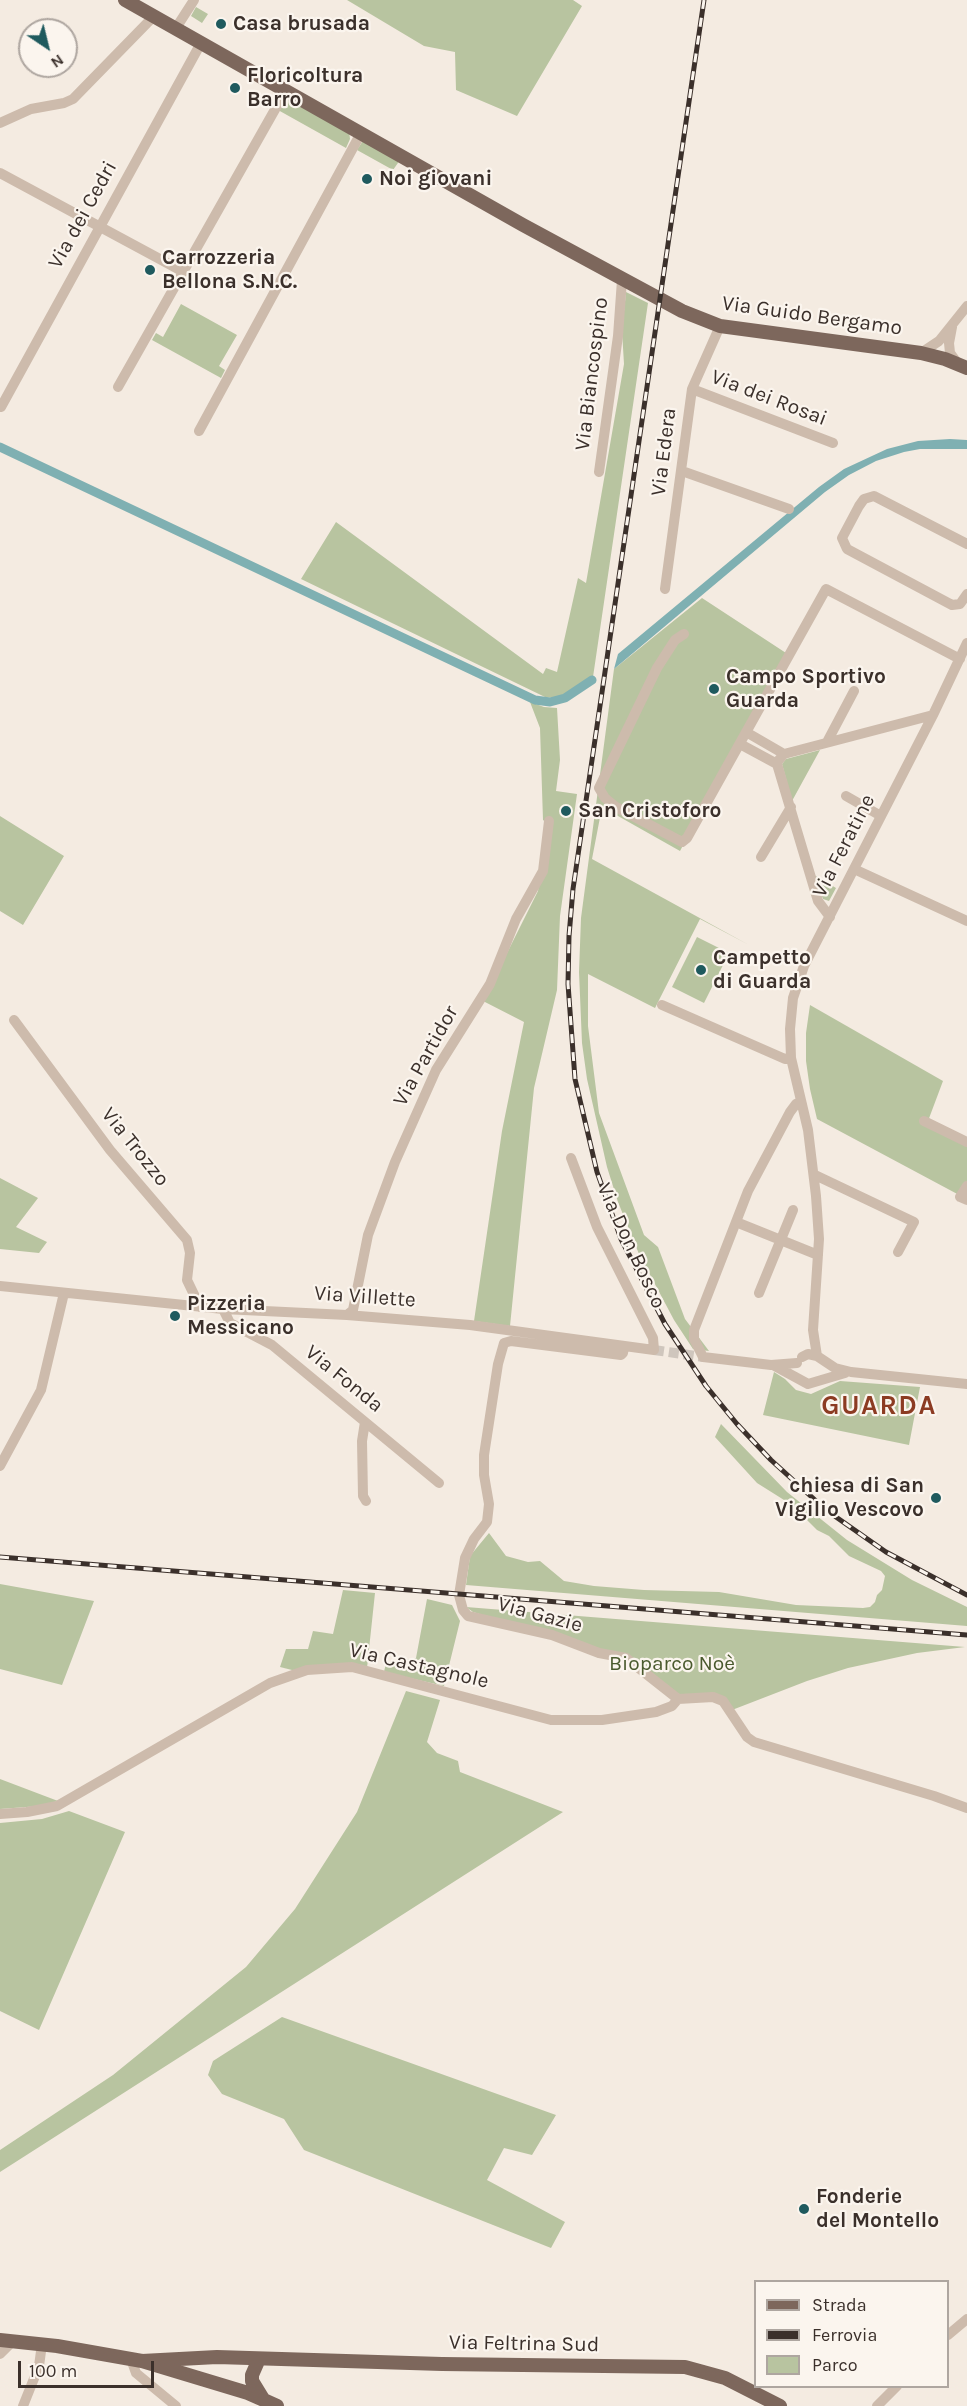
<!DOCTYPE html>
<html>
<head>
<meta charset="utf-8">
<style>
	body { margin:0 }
	#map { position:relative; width:967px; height:2406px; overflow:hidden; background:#f4ebe1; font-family:Karla,sans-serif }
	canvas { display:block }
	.legend { position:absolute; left:754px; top:2280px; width:195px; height:108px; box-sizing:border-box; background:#fbf5ee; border:2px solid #aea6a0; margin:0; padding:8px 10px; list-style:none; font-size:18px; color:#3b302b }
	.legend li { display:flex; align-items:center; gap:12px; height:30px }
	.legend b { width:30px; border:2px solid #aea6a0 }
	.north { position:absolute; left:18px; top:18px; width:60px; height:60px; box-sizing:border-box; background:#fbf5ee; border:2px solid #aea6a0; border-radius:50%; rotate:145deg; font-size:16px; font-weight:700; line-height:24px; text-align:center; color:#3b302b }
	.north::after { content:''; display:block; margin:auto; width:21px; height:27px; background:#1f5a5e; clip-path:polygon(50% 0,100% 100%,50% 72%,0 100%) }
	.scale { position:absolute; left:18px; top:2361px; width:136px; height:27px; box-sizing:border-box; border:3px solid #3b302b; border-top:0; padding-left:8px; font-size:18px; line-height:21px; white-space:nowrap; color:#3b302b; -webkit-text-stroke:4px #fbf5ee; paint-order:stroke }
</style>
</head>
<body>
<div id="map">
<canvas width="967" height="2406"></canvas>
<ul class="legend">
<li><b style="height:8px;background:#7d675c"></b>Strada</li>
<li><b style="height:8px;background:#3b302b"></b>Ferrovia</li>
<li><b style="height:16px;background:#b8c4a0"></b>Parco</li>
</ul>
<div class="north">N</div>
<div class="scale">100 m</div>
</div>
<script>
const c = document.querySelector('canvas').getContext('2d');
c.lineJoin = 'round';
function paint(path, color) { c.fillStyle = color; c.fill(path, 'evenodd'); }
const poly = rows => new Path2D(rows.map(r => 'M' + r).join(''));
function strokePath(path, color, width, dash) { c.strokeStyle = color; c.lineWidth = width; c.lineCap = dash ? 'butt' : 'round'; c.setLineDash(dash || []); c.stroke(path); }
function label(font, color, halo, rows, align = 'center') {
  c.font = font + ' Karla,sans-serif'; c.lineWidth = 4.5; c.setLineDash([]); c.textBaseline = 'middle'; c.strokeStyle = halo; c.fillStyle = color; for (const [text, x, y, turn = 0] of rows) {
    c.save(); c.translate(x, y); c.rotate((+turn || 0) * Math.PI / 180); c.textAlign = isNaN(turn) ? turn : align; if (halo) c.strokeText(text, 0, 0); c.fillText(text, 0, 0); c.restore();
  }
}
const green = poly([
	[347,0,573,0,582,6,517,116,456,90,455,52,424,46],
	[196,7,208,14,202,23,191,16],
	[291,98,349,131,350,139,346,148,278,110,283,101],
	[364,139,400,160,393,170,357,150],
	[626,292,648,303,593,677,566,695,554,698,545,697,301,579,336,522,543,674,546,668,557,672,578,578,586,583,624,364,622,331],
	[181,304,237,335,219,366,225,370,221,378,152,340,156,333,163,337],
	[702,598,786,653,680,851,602,807,592,859,749,945,700,919,655,1008,588,974,588,1026,599,1113,644,1235,658,1247,685,1319,709,1351,693,1349,674,1320,639,1254,618,1202,607,1167,587,1079,582,1043,579,972,581,918,614,669],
	[530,702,544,707,557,708,560,760,556,791,577,794,560,916,557,990,534,1088,510,1326,474,1321,502,1131,524,1022,483,1001,538,891,547,823,543,820,540,728],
	[820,750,792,801,782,764,786,759],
	[0,816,64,856,23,925,0,911],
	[814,875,836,888,829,901,823,899],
	[697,937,729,953,704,1003,672,987],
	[810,1005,943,1081,928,1121,967,1141,967,1188,961,1196,817,1119,810,1089,806,1061,806,1033],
	[0,1178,38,1198,16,1227,47,1242,39,1253,0,1249],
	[774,1372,785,1379,796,1390,811,1394,840,1381,920,1387,909,1445,763,1415],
	[721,1424,787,1492,847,1540,912,1580,967,1607,967,1626,466,1585,470,1556,489,1533,506,1556,528,1562,540,1561,564,1581,594,1586,644,1590,719,1592,796,1605,863,1608,870,1607,875,1602,877,1595,882,1590,885,1576,881,1571,849,1556,829,1536,817,1530,792,1505,757,1483,715,1437],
	[0,1584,94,1601,62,1685,0,1669],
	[343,1590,375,1593,367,1668,292,1670,280,1667,286,1649,308,1649,313,1631,333,1634],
	[427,1599,452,1605,460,1621,444,1686,384,1672,386,1663,416,1658],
	[466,1607,965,1647,917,1653,848,1668,807,1681,732,1710,727,1702,681,1697,634,1662,473,1612],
	[406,1691,440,1700,427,1742,437,1753,458,1761,460,1772,563,1812,0,2172,0,2150,113,2075,246,1967,295,1909,357,1812],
	[0,1779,58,1801,40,1806,0,1809],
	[69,1811,125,1832,39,2030,0,2011,0,1823,42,1819],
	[282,2017,556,2115,532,2155,504,2148,487,2180,565,2222,551,2248,304,2150,284,2119,222,2094,208,2075,213,2061]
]);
const water = poly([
	[950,439,967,440,967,449,920,449,904,452,876,461,849,475,825,492,614,669,618,654,819,487,844,469,887,449,918,441]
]);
const canal = poly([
	[0,447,535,700,550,702,565,698,592,680]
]);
const minorTunnel = poly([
	[654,1350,703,1357]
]);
const minor = poly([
	[176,28,194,0],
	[0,123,31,109,64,103,73,99,154,16],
	[0,173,182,271],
	[952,327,949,343,950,353,958,364],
	[921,353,939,341,967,306],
	[118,387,286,90],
	[692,389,833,443],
	[1,407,201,43],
	[199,431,361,133],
	[682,471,789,509],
	[599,472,618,336,622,280],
	[967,544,874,496,864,499,859,506,842,538,847,549,952,605,960,604,967,594],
	[665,589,692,389,720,326],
	[684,634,675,640,657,668,599,788,605,798,616,807,682,842,687,838,826,589,960,659],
	[746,732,784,754],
	[827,742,854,691],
	[740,744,777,764],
	[846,796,881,816],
	[761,857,791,807],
	[854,869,967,921],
	[830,917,818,901,777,764,778,761,784,754,933,715],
	[662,1005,785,1059,791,1058],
	[14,1020,110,1150,187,1240,190,1253,187,1280,200,1307],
	[924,1121,967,1142],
	[815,1175,914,1222,898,1252],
	[967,1186,960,1197,967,1200],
	[741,1224,818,1255],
	[0,1286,223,1309,347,1315,470,1325,654,1350,653,1338,597,1227,571,1158],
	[759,1293,793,1210],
	[223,1309,230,1323,272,1345,439,1483],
	[347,1315,353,1310,368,1235,395,1162,436,1070,490,984,516,919,543,871,549,821],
	[624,1347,623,1353,621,1355,511,1341,504,1343,498,1364,484,1455,484,1475,489,1504,487,1522,474,1539,465,1558,459,1595,463,1610,468,1616,552,1635,599,1653,626,1658,678,1699,713,1697,723,1701,747,1737,754,1742,934,1796,967,1808],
	[817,1356,813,1330,819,1239,816,1196,808,1130,791,1058,790,1029,793,998,804,966,933,715,967,643],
	[802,1357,808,1354,817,1356,835,1368,851,1372,967,1384],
	[797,1363,771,1365,703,1357,694,1339,694,1330,748,1191,790,1112,796,1104,801,1102],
	[775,1366,808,1384,845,1373],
	[365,1422,362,1441,363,1496,366,1501],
	[0,1466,41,1390,64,1293],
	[0,1814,27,1812,57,1806,270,1683,307,1670,352,1667,551,1720,602,1720,656,1712,672,1706,678,1699],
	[948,2335,967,2319],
	[0,2354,13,2341],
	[131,2359,136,2373,176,2406],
	[23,2406,39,2366,42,2344],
	[877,2406,897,2386]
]);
const major = poly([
	[125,0,523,225,682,311,720,326,921,353,945,359,967,368],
	[0,2340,57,2346,142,2361,248,2393,277,2406],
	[259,2359,252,2375,252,2381,263,2399],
	[142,2361,217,2357,442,2364,685,2367,725,2378,780,2406]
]);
const rail = poly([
	[704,0,573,889,569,936,568,984,575,1079,597,1172,621,1239,665,1324,706,1386,737,1424,771,1460,826,1510,886,1552,967,1595],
	[0,1557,967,1635]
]);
const markers = [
	[221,24,6,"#1f5a5e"],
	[235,88,6,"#1f5a5e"],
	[367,179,6,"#1f5a5e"],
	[150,270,6,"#1f5a5e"],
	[714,689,6,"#1f5a5e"],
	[566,811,6,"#1f5a5e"],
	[701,970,6,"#1f5a5e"],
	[175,1316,6,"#1f5a5e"],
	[936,1498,6,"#1f5a5e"],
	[804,2209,6,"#1f5a5e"]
];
const poiNames = [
	["Casa brusada",233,24],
	["Floricoltura",247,76],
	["Barro",247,100],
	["Noi giovani",379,179],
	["Carrozzeria",162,258],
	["Bellona S.N.C.",162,282],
	["Campo Sportivo",726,677],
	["Guarda",726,701],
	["San Cristoforo",578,811],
	["Campetto",713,958],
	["di Guarda",713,982],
	["Pizzeria",187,1304],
	["Messicano",187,1328],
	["chiesa di San",924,1486,"right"],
	["Vigilio Vescovo",924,1510,"right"],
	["Fonderie",816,2197],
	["del Montello",816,2221]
];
const streetNames = [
	["Via dei Cedri",83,215,-61],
	["Via Guido Bergamo",812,316,8],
	["Via Biancospino",592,374,-83],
	["Via dei Rosai",769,398,21],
	["Via Edera",664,452,-83],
	["Via Feratine",844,846,-63],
	["Via Partidor",426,1056,-61],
	["Via Trozzo",135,1147,51],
	["Via Don Bosco",631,1246,65],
	["Via Villette",365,1297,4],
	["Via Fonda",344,1379,39],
	["Via Gazie",540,1615,15],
	["Via Castagnole",419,1666,13],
	["Via Feltrina Sud",524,2344,1]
];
const parkNames = [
	["Bioparco Noè",672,1664]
];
const districtNames = [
	["GUARDA",879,1406]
];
paint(green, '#b8c4a0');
paint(water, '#7fb0b2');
strokePath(canal, '#7fb0b2', 9);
strokePath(minorTunnel, '#cfc6bd', 10, [10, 5]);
strokePath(minor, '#cdbbac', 10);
strokePath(major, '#7d675c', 14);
strokePath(rail, '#3b302b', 5);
strokePath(rail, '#fbf5ee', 3, [9]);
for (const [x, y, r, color] of markers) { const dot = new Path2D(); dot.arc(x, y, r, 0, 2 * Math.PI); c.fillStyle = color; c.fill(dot); strokePath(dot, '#fbf5ee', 2); }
label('bold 21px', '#3b302b', '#fbf5ee', poiNames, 'left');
label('21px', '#3b302b', '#fbf5ee', streetNames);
label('21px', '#4a5a2e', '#fbf5ee', parkNames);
c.letterSpacing = '1.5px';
label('bold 27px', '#8c3b22', '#fbf5ee', districtNames);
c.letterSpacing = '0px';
</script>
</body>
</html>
